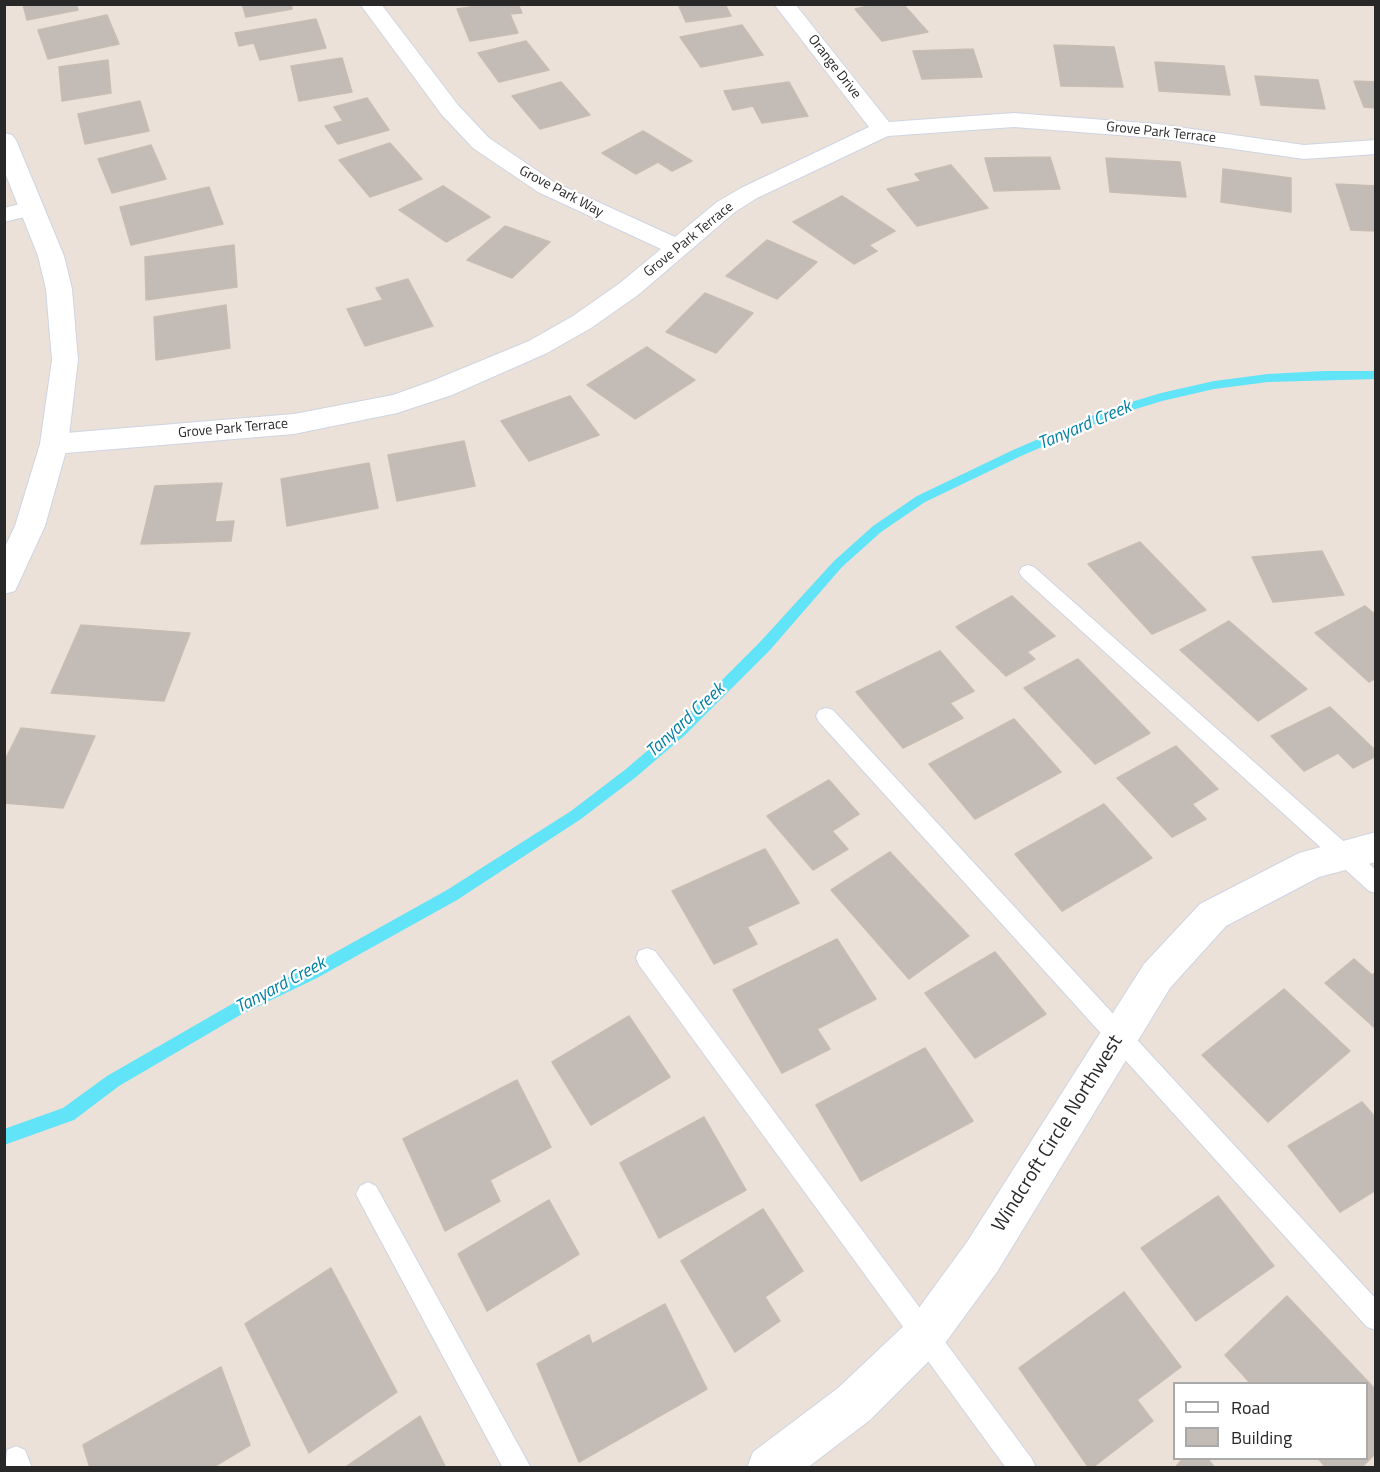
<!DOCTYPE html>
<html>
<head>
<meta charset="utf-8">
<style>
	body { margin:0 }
	#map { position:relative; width:1380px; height:1472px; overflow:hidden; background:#ece1d8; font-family:"Titillium Web",sans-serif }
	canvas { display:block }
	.frame { position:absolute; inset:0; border:6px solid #282828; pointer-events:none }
	.legend { position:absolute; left:1173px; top:1382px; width:195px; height:78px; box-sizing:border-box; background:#fff; border:2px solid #a9a9a9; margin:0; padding:8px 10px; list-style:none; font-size:18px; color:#282828 }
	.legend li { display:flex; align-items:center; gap:12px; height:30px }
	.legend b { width:30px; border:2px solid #a9a9a9 }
</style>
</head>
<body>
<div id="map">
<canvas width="1380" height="1472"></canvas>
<div class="frame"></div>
<ul class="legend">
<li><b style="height:8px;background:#fff"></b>Road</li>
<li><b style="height:16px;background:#c3bbb5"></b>Building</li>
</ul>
</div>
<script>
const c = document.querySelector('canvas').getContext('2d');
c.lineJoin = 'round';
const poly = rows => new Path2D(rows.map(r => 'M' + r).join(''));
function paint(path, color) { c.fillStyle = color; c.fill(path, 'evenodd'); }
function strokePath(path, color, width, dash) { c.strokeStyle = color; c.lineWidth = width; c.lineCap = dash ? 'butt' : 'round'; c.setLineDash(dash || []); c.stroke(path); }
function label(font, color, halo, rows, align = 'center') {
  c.font = font + ' "Titillium Web",sans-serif'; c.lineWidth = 4.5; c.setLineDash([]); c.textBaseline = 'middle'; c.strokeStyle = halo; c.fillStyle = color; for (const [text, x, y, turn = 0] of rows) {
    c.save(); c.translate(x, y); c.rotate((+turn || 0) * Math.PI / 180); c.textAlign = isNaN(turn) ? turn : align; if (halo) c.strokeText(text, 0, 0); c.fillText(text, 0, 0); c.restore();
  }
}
const stream = poly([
	[1324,371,1376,371,1376,379,1268,382,1214,389,1162,401,1116,415,1021,456,925,502,881,532,842,567,770,650,685,735,636,777,581,819,457,900,317,978,242,1014,119,1086,74,1120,4,1145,4,1129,63,1108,107,1076,232,1004,307,968,447,890,571,811,626,769,675,727,760,642,834,561,873,526,917,496,1013,450,1108,409,1161,393,1214,381,1268,374,1324,371]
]);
const building = poly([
	[23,4,76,4,78,10,27,20,23,4],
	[242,4,291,4,292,9,246,17,242,4],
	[489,4,518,4,522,13,510,14,518,33,470,41,457,9,489,4],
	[678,4,725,4,731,16,686,22,678,4],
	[878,4,903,4,928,32,882,41,855,9,878,4],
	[107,15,119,44,48,59,38,30,107,15],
	[316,19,326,48,260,60,254,43,239,46,235,33,316,19],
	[742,25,763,55,701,67,680,37,742,25],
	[526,41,549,70,499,82,478,53,526,41],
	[1054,45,1114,47,1123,87,1061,86,1054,45],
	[973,49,982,77,922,79,913,51,973,49],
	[342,58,352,92,299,101,291,66,342,58],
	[108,60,111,93,62,101,59,67,108,60],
	[1155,62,1224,66,1230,95,1159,91,1155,62],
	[1255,76,1318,80,1325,109,1261,105,1255,76],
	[1354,81,1376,82,1376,108,1364,107,1354,81],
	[561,82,590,115,540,129,512,96,561,82],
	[789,82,808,116,762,123,753,106,733,110,724,91,789,82],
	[367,98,389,130,338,144,325,126,343,121,334,107,367,98],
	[140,101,149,131,85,144,78,114,140,101],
	[643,131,692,161,672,171,658,162,636,174,602,153,643,131],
	[390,143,422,179,370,197,339,160,390,143],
	[151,145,166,179,112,193,98,159,151,145],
	[1050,157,1060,189,994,191,985,158,1050,157],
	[1106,158,1180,162,1186,197,1110,192,1106,158],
	[951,165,988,208,917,226,887,189,921,181,915,174,951,165],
	[1223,169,1291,178,1291,212,1221,202,1223,169],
	[1336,184,1376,186,1376,231,1351,230,1336,184],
	[443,186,490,217,446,242,399,210,443,186],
	[209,187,223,224,131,245,120,207,209,187],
	[842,196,895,231,869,245,877,251,854,264,793,222,842,196],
	[505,226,550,242,512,278,467,260,505,226],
	[767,240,817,262,777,299,726,276,767,240],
	[234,245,237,287,146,300,145,257,234,245],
	[408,279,433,326,365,346,347,309,383,300,376,288,408,279],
	[705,293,753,313,716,353,666,332,705,293],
	[226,305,230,348,156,360,154,317,226,305],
	[647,347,695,380,635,419,587,385,647,347],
	[570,396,599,435,529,461,501,421,570,396],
	[464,441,475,486,397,501,388,455,464,441],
	[369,463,378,508,287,526,281,479,369,463],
	[222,483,215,522,234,521,231,541,141,544,155,486,222,483],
	[1140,542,1206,610,1152,634,1088,564,1140,542],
	[1322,551,1344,595,1273,602,1252,557,1322,551],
	[1012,596,1055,636,1027,652,1035,659,1006,676,956,627,1012,596],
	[1365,606,1376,615,1376,678,1369,682,1315,633,1365,606],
	[1229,621,1307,689,1258,721,1180,650,1229,621],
	[81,625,190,633,164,701,51,693,81,625],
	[940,651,974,691,950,703,963,718,903,748,856,692,940,651],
	[1078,659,1150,733,1095,764,1024,688,1078,659],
	[1330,707,1376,751,1376,756,1353,768,1338,753,1304,771,1271,736,1330,707],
	[1014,719,1061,772,975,819,929,764,1014,719],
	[21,728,95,736,63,808,4,803,4,762,21,728],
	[1176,746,1218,789,1192,804,1206,819,1172,837,1117,778,1176,746],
	[829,780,859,814,832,831,848,849,813,870,767,816,829,780],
	[1104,804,1152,858,1062,911,1015,854,1104,804],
	[765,849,799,903,747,927,757,944,714,964,672,891,765,849],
	[890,852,969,936,909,979,831,890,890,852],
	[837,939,876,999,817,1029,830,1049,782,1073,733,990,837,939],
	[995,952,1046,1014,975,1058,925,993,995,952],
	[1354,959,1372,975,1376,972,1376,1029,1325,983,1354,959],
	[1284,989,1350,1051,1268,1122,1202,1055,1284,989],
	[629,1016,670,1077,591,1125,552,1062,629,1016],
	[925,1048,973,1121,861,1181,816,1105,925,1048],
	[517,1080,551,1147,490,1180,500,1201,445,1231,403,1139,517,1080],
	[1362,1102,1376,1118,1376,1190,1340,1212,1288,1146,1362,1102],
	[704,1117,746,1190,659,1238,620,1163,704,1117],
	[1218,1196,1274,1266,1196,1321,1141,1248,1218,1196],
	[549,1200,579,1254,487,1311,458,1254,549,1200],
	[763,1209,803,1271,765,1297,780,1321,735,1352,681,1261,763,1209],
	[331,1268,397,1392,309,1453,245,1324,331,1268],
	[1124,1292,1181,1367,1137,1400,1153,1421,1092,1468,1089,1468,1019,1368,1124,1292],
	[1287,1296,1376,1390,1376,1453,1361,1468,1326,1468,1318,1458,1366,1458,1366,1384,1251,1384,1225,1355,1287,1296],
	[665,1304,707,1389,579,1462,537,1364,589,1335,592,1344,665,1304],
	[221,1367,250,1445,212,1468,90,1468,83,1445,221,1367],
	[420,1416,446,1468,344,1468,420,1416],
	[1183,1458,1207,1458,1215,1468,1175,1468,1183,1458]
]);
const lane = poly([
	[1028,565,1034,567,1376,870,1376,893,1369,891,1022,577,1019,572,1022,567,1028,565],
	[826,708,833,710,1376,1299,1376,1330,1367,1327,819,722,816,716,819,710,826,708],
	[647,948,655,951,1032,1459,1036,1468,1006,1468,639,965,636,958,639,951,647,948],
	[368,1182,376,1186,531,1468,503,1468,360,1202,356,1194,360,1186,368,1182],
	[16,1446,25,1450,32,1468,5,1468,7,1450,16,1446]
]);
const street = poly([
	[360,4,381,4,458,105,489,138,554,182,675,237,717,202,741,188,869,127,774,4,795,4,889,122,1014,113,1157,124,1304,145,1376,140,1376,154,1304,159,1157,138,1014,127,888,136,757,198,735,212,638,295,591,328,547,353,452,395,397,413,294,434,54,454,44,451,40,444,44,437,54,434,294,414,393,395,432,381,529,341,573,316,620,283,661,249,538,192,473,148,442,115,360,4],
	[32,201,41,203,44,208,41,213,4,222,4,208,32,201],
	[1376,832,1376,862,1319,877,1226,926,1170,988,997,1272,940,1350,870,1420,807,1468,747,1468,753,1452,838,1388,910,1320,967,1242,1144,964,1200,904,1299,853,1376,832]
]);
const secondary = poly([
	[4,133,12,135,16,140,64,256,72,289,78,360,68,444,45,526,15,591,4,594,4,549,15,526,40,444,52,360,46,289,38,256,4,170,4,133]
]);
const farStreetnames = [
	["Orange Drive",834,67,52],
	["Grove Park Terrace",1161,133,6],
	["Grove Park Way",561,192,28],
	["Grove Park Terrace",689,240,-39],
	["Grove Park Terrace",233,429,-5]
];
const waterNames = [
	["Tanyard Creek",1085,426,-23],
	["Tanyard Creek",686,721,-43],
	["Tanyard Creek",281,986,-28]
];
const nearStreetnames = [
	["Windcroft Circle Northwest",1058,1134,-58]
];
paint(stream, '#61e3f8');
paint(building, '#c3bbb5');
strokePath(building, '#c7bdb2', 1.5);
strokePath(lane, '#cdd4e3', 2);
strokePath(street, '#cdd4e3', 2);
strokePath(secondary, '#cdd4e3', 2);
paint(lane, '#fff');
paint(street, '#fff');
paint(secondary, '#fff');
label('14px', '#282828', '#fff', farStreetnames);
label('italic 18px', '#027fa2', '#fff', waterNames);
label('20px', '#282828', '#fff', nearStreetnames);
</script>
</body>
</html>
